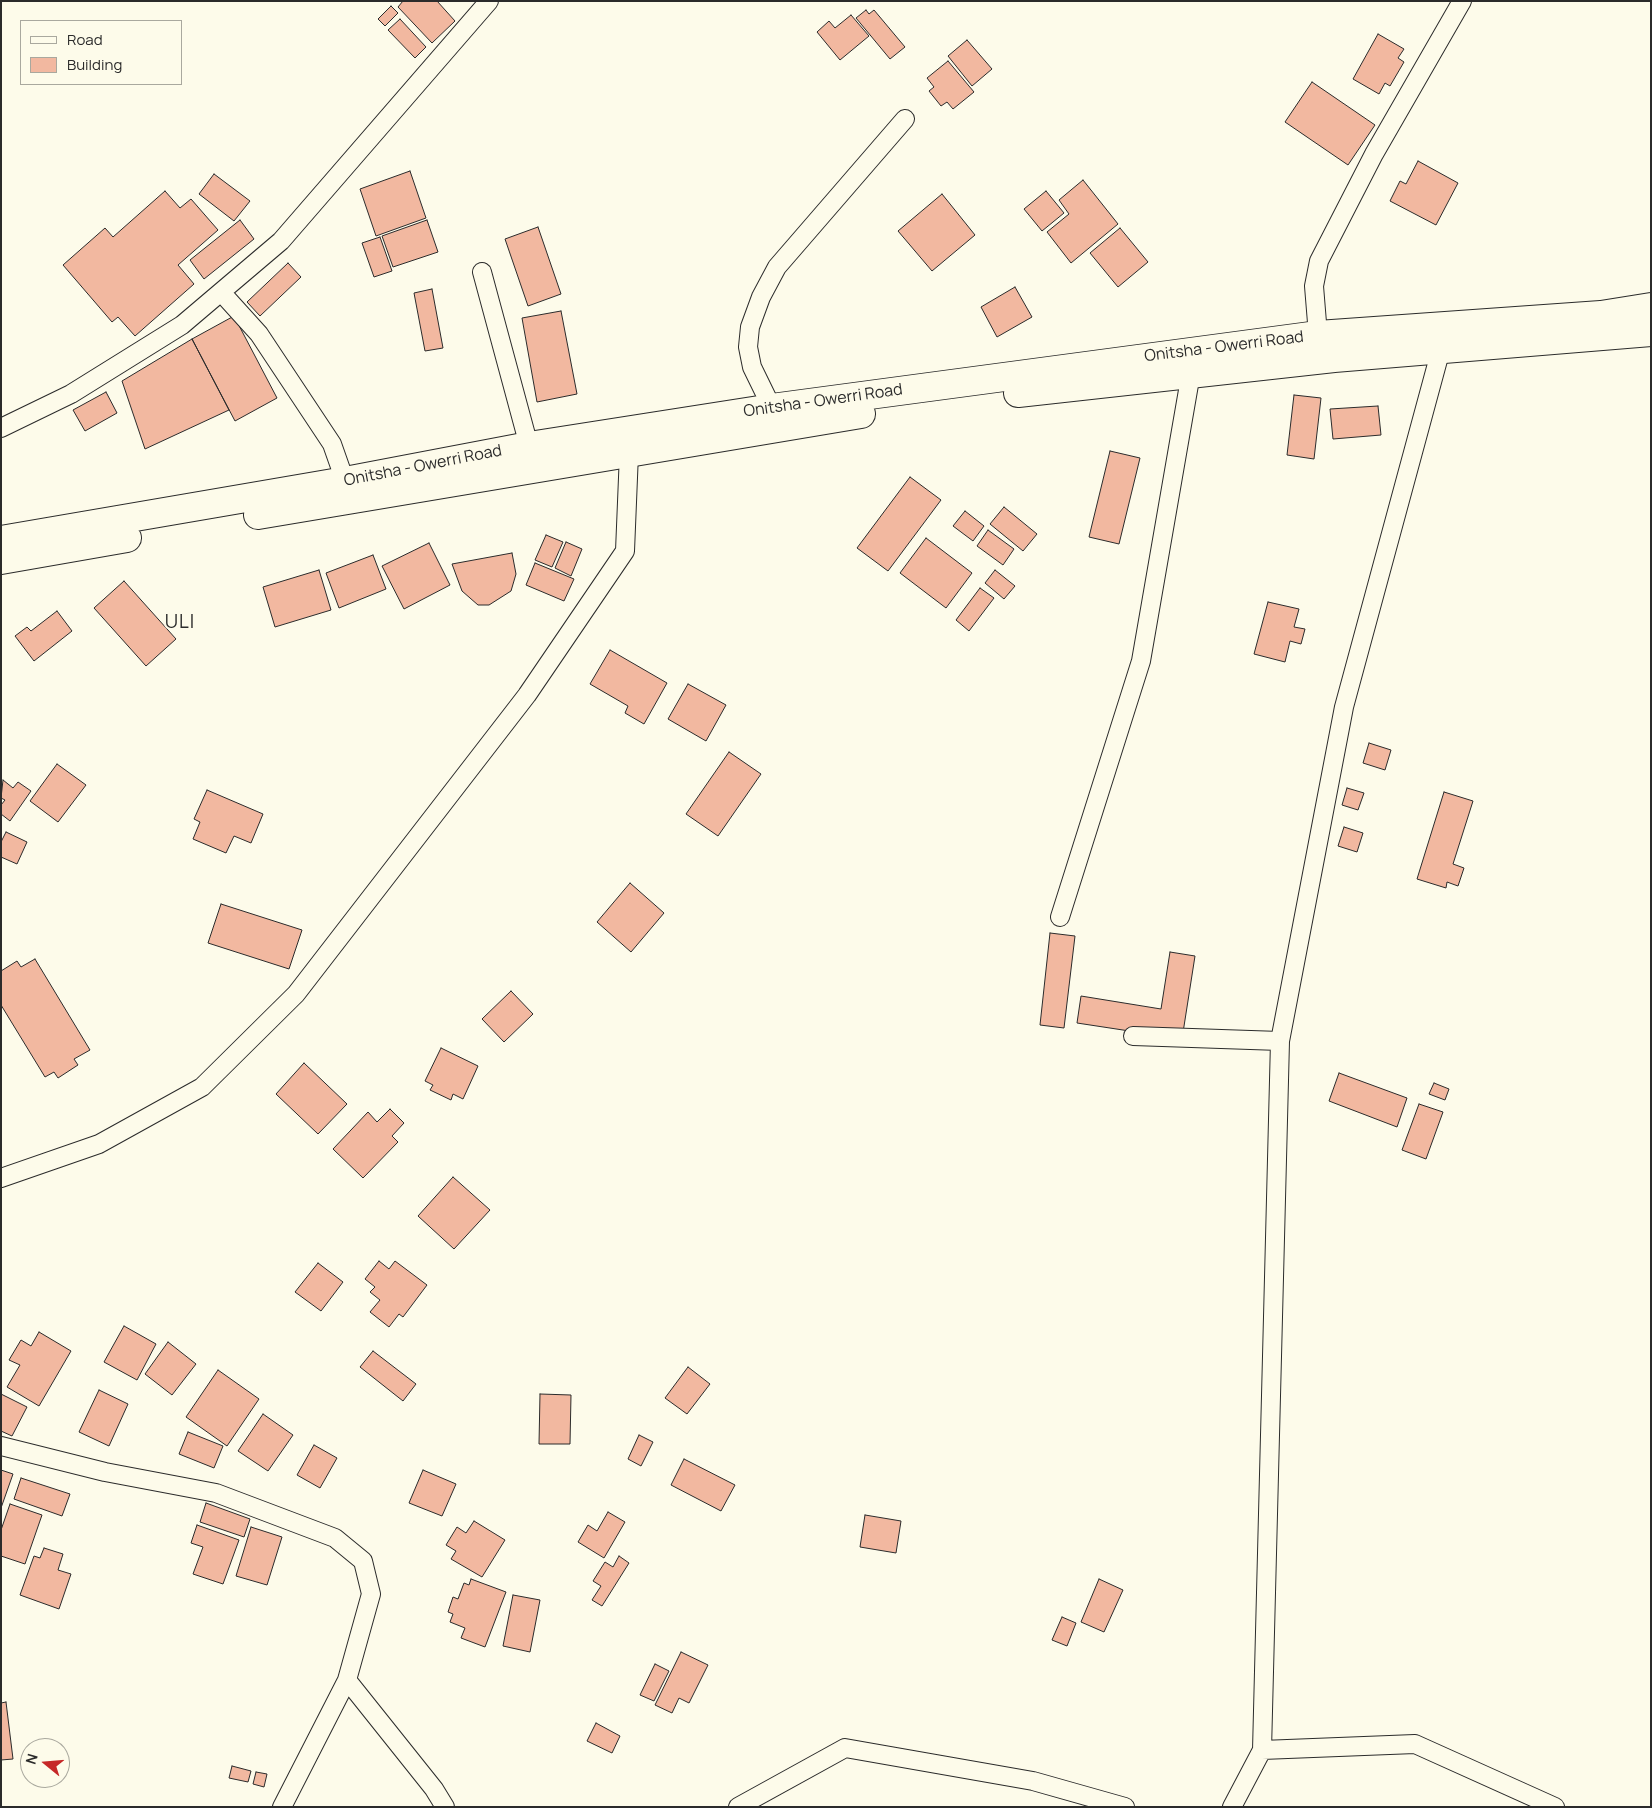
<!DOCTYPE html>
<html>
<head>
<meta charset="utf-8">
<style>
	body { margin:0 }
	#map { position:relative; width:1652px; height:1808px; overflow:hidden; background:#fdfbea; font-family:Manrope,sans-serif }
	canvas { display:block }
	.frame { position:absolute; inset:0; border:2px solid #2b2b2b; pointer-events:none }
	.legend { position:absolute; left:20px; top:20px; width:162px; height:65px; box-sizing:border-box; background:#fdfbea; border:1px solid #a9a89e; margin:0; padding:6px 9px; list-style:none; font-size:15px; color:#2b2b2b }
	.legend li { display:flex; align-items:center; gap:10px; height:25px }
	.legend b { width:25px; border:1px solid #a9a89e }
	.north { position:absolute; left:20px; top:1738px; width:50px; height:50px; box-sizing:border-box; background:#fdfbea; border:1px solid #a9a89e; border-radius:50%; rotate:287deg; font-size:14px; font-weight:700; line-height:20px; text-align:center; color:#2b2b2b }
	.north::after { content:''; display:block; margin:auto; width:18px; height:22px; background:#c62828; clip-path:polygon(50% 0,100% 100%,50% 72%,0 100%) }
</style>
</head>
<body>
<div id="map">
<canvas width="1652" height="1808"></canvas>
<div class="frame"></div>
<ul class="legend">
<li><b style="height:6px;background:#fdfbea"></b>Road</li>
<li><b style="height:14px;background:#f2b8a0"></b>Building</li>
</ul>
<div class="north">N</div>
</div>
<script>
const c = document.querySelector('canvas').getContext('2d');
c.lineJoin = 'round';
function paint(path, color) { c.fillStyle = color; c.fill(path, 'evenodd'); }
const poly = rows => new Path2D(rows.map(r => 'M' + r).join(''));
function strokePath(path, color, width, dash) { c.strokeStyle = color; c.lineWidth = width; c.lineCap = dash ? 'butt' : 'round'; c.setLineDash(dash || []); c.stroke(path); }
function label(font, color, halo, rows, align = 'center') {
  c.font = font + ' Manrope,sans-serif'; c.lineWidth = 4; c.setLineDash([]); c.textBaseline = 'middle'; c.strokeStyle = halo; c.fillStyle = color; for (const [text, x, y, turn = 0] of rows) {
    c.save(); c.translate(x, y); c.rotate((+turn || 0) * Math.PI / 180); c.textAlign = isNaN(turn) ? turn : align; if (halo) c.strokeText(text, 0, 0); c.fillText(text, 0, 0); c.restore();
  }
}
const building = poly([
	[403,1,437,1,455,21,432,43,398,7,403,1],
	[391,6,398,13,385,26,378,19,391,6],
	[866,10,869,14,874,10,905,47,890,59,856,18,866,10],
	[851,15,869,36,840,60,817,32,829,21,835,28,851,15],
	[400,19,426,47,415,58,388,30,400,19],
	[1378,34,1404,49,1398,58,1404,62,1390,86,1385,83,1379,94,1353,79,1378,34],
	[967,40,992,69,972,86,948,56,967,40],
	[948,61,974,92,953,109,947,102,941,106,929,91,934,87,927,78,948,61],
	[1312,82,1375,125,1348,165,1285,122,1312,82],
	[1418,161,1458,183,1436,225,1390,201,1400,181,1406,184,1418,161],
	[410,171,426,218,376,236,360,189,410,171],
	[214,174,250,201,234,221,199,194,214,174],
	[1083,180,1118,224,1071,263,1047,232,1069,214,1059,200,1083,180],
	[165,191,180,208,191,199,218,230,178,265,194,284,135,336,118,317,112,322,63,265,105,228,113,237,165,191],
	[1046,191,1064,213,1042,231,1024,209,1046,191],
	[942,194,975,235,932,271,898,231,942,194],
	[240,220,254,239,204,279,190,260,240,220],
	[427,220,438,252,393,267,382,236,427,220],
	[538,227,561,294,528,306,505,239,538,227],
	[1120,228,1148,262,1118,287,1090,253,1120,228],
	[380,237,392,271,374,277,362,243,380,237],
	[288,263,301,277,260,316,247,302,288,263],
	[1015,287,1032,317,997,337,981,307,1015,287],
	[432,289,443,348,425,351,414,293,432,289],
	[561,311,577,394,537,402,522,318,561,311],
	[234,316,277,398,235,421,192,339,234,316],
	[192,339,229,410,145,449,122,381,192,339],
	[106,392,117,413,85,431,73,410,106,392],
	[1294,395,1321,398,1314,459,1287,455,1294,395],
	[1378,406,1381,435,1333,439,1330,409,1378,406],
	[1110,451,1140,458,1119,544,1089,537,1110,451],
	[910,477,941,500,888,571,857,548,910,477],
	[1004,507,1037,534,1023,551,990,524,1004,507],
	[965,511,984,526,973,541,953,526,965,511],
	[988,530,1014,549,1003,565,977,546,988,530],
	[546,535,563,542,552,567,535,560,546,535],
	[926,538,972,573,946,608,900,573,926,538],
	[566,542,582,549,571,576,555,568,566,542],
	[429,543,450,585,404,609,382,566,429,543],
	[512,553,516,574,511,591,489,605,478,605,462,591,452,564,512,553],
	[373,555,386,589,339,608,326,573,373,555],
	[535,563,574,579,564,601,526,585,535,563],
	[319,570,331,610,275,627,263,587,319,570],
	[995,570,1015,586,1004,599,985,583,995,570],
	[124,581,176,639,146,666,94,608,124,581],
	[980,588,994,598,969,631,956,620,980,588],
	[1268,602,1299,609,1294,627,1305,629,1301,644,1290,641,1285,662,1254,654,1268,602],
	[57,611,72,631,34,661,15,636,27,627,31,631,57,611],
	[610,650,667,683,644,724,625,713,628,706,590,684,610,650],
	[688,684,726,705,706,741,668,719,688,684],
	[1369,743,1391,750,1385,770,1363,763,1369,743],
	[729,752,761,774,718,836,686,814,729,752],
	[57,764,86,785,58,822,30,801,57,764],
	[3,780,13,788,18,782,31,791,10,821,1,814,1,805,5,800,1,798,3,780],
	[1347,788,1364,793,1358,810,1342,805,1347,788],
	[207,790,263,814,251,843,234,836,226,853,193,839,200,822,194,819,207,790],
	[1444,792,1473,801,1453,864,1464,868,1458,886,1447,882,1446,888,1417,879,1444,792],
	[1344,827,1363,833,1357,852,1338,846,1344,827],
	[6,832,27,842,17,864,1,857,1,842,6,832],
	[630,883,664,913,631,952,597,922,630,883],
	[221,904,302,930,289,969,208,943,221,904],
	[1050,933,1075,936,1064,1028,1040,1025,1050,933],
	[1170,952,1195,956,1182,1039,1077,1023,1081,996,1161,1009,1170,952],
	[35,959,90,1050,74,1059,78,1065,58,1078,54,1072,45,1077,1,1005,1,971,17,961,21,967,35,959],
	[511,991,533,1014,504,1042,482,1019,511,991],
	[441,1048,478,1066,463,1099,453,1094,451,1100,430,1090,433,1085,425,1081,441,1048],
	[304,1063,347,1104,318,1134,276,1094,304,1063],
	[1339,1073,1407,1098,1397,1127,1329,1101,1339,1073],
	[1434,1083,1449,1089,1445,1100,1429,1094,1434,1083],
	[1419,1104,1443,1112,1426,1159,1402,1150,1419,1104],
	[390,1109,404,1123,392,1136,398,1142,363,1178,333,1149,368,1112,377,1122,390,1109],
	[453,1177,490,1210,454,1249,418,1216,453,1177],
	[379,1261,389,1269,395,1261,427,1285,403,1317,399,1314,389,1327,370,1312,380,1300,370,1292,375,1287,365,1279,379,1261],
	[318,1263,343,1282,321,1311,295,1292,318,1263],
	[124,1326,156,1344,137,1380,104,1362,124,1326],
	[39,1332,71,1351,39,1406,7,1387,20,1365,9,1360,21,1340,31,1346,39,1332],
	[168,1342,196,1364,172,1395,145,1374,168,1342],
	[373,1351,416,1384,403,1401,360,1367,373,1351],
	[688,1367,710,1384,687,1414,665,1398,688,1367],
	[218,1370,259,1399,227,1446,186,1417,218,1370],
	[99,1390,128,1404,109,1446,79,1432,99,1390],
	[1,1394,27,1407,12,1436,1,1431,1,1394],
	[540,1394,571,1395,570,1444,539,1444,540,1394],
	[263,1414,293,1435,268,1471,238,1451,263,1414],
	[188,1432,223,1446,214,1468,179,1454,188,1432],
	[639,1435,653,1442,641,1466,628,1459,639,1435],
	[314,1445,337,1458,320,1488,297,1475,314,1445],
	[684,1459,735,1485,721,1511,671,1485,684,1459],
	[1,1470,13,1474,1,1508,1,1470],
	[423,1470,456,1484,442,1516,409,1503,423,1470],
	[21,1478,70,1494,62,1516,14,1499,21,1478],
	[206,1503,250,1519,244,1537,200,1522,206,1503],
	[10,1504,42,1515,25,1564,1,1556,1,1530,10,1504],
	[608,1512,625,1522,604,1558,578,1542,588,1525,597,1531,608,1512],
	[865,1515,901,1521,896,1553,860,1547,865,1515],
	[474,1521,505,1540,482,1577,451,1559,456,1551,446,1545,457,1527,466,1533,474,1521],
	[197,1525,239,1540,223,1584,193,1574,203,1547,191,1543,197,1525],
	[251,1527,282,1537,267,1585,236,1576,251,1527],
	[44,1548,63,1554,58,1570,71,1574,59,1609,20,1595,34,1556,40,1558,44,1548],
	[619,1556,629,1563,602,1606,592,1600,601,1586,593,1581,605,1562,613,1567,619,1556],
	[471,1579,506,1592,485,1647,461,1638,465,1628,450,1622,453,1614,448,1612,453,1597,458,1599,464,1583,469,1585,471,1579],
	[1099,1579,1123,1590,1104,1632,1081,1622,1099,1579],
	[513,1595,540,1600,530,1652,503,1646,513,1595],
	[1062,1617,1076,1623,1067,1646,1052,1640,1062,1617],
	[681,1652,708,1665,689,1703,679,1698,672,1713,655,1705,681,1652],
	[655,1664,669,1671,654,1701,640,1695,655,1664],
	[6,1702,13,1759,1,1760,1,1703,6,1702],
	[596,1723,620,1736,612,1753,587,1741,596,1723],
	[232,1766,251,1771,248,1782,229,1778,232,1766],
	[256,1772,267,1774,264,1787,253,1784,256,1772]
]);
const street = poly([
	[482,272,529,446],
	[221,292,259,334,332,444,345,481],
	[1318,335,1314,286,1319,261,1374,154,1462,1],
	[772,408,752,367,748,347,750,327,761,297,777,267,905,119],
	[1,428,71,394,182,325,281,241,489,1],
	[1060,917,1141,661,1191,373],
	[1133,1036,1280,1041],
	[1,1178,99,1144,202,1087,296,994,527,695,625,551,629,453],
	[1,1446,105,1472,216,1493,335,1538,363,1561,371,1594,347,1680,282,1807],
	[347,1680,434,1789,445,1807],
	[1262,1750,1415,1744,1555,1807],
	[738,1807,845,1748,1033,1781,1125,1807],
	[1232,1807,1262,1750,1280,1041,1344,707,1441,349]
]);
const highway = poly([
	[1018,393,1334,358,1651,332],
	[258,515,861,414],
	[1,540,345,481,529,446,772,408,1318,335,1601,315,1651,307],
	[1,560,127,538]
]);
const streetNames = [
	["Onitsha - Owerri Road",1224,347,-7],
	["Onitsha - Owerri Road",823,401,-8],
	["Onitsha - Owerri Road",423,466,-11]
];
const quarterNames = [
	["ULI",180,623]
];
paint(building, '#f2b8a0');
strokePath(building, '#2b2b2b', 1);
strokePath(street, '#2b2b2b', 20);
strokePath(highway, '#2b2b2b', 30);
strokePath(street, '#fdfbea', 18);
strokePath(highway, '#fdfbea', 28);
label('16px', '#2b2b2b', '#fdfbea', streetNames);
c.letterSpacing = '1px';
label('19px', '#2b2b2b', '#fdfbea', quarterNames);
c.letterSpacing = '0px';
</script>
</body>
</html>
